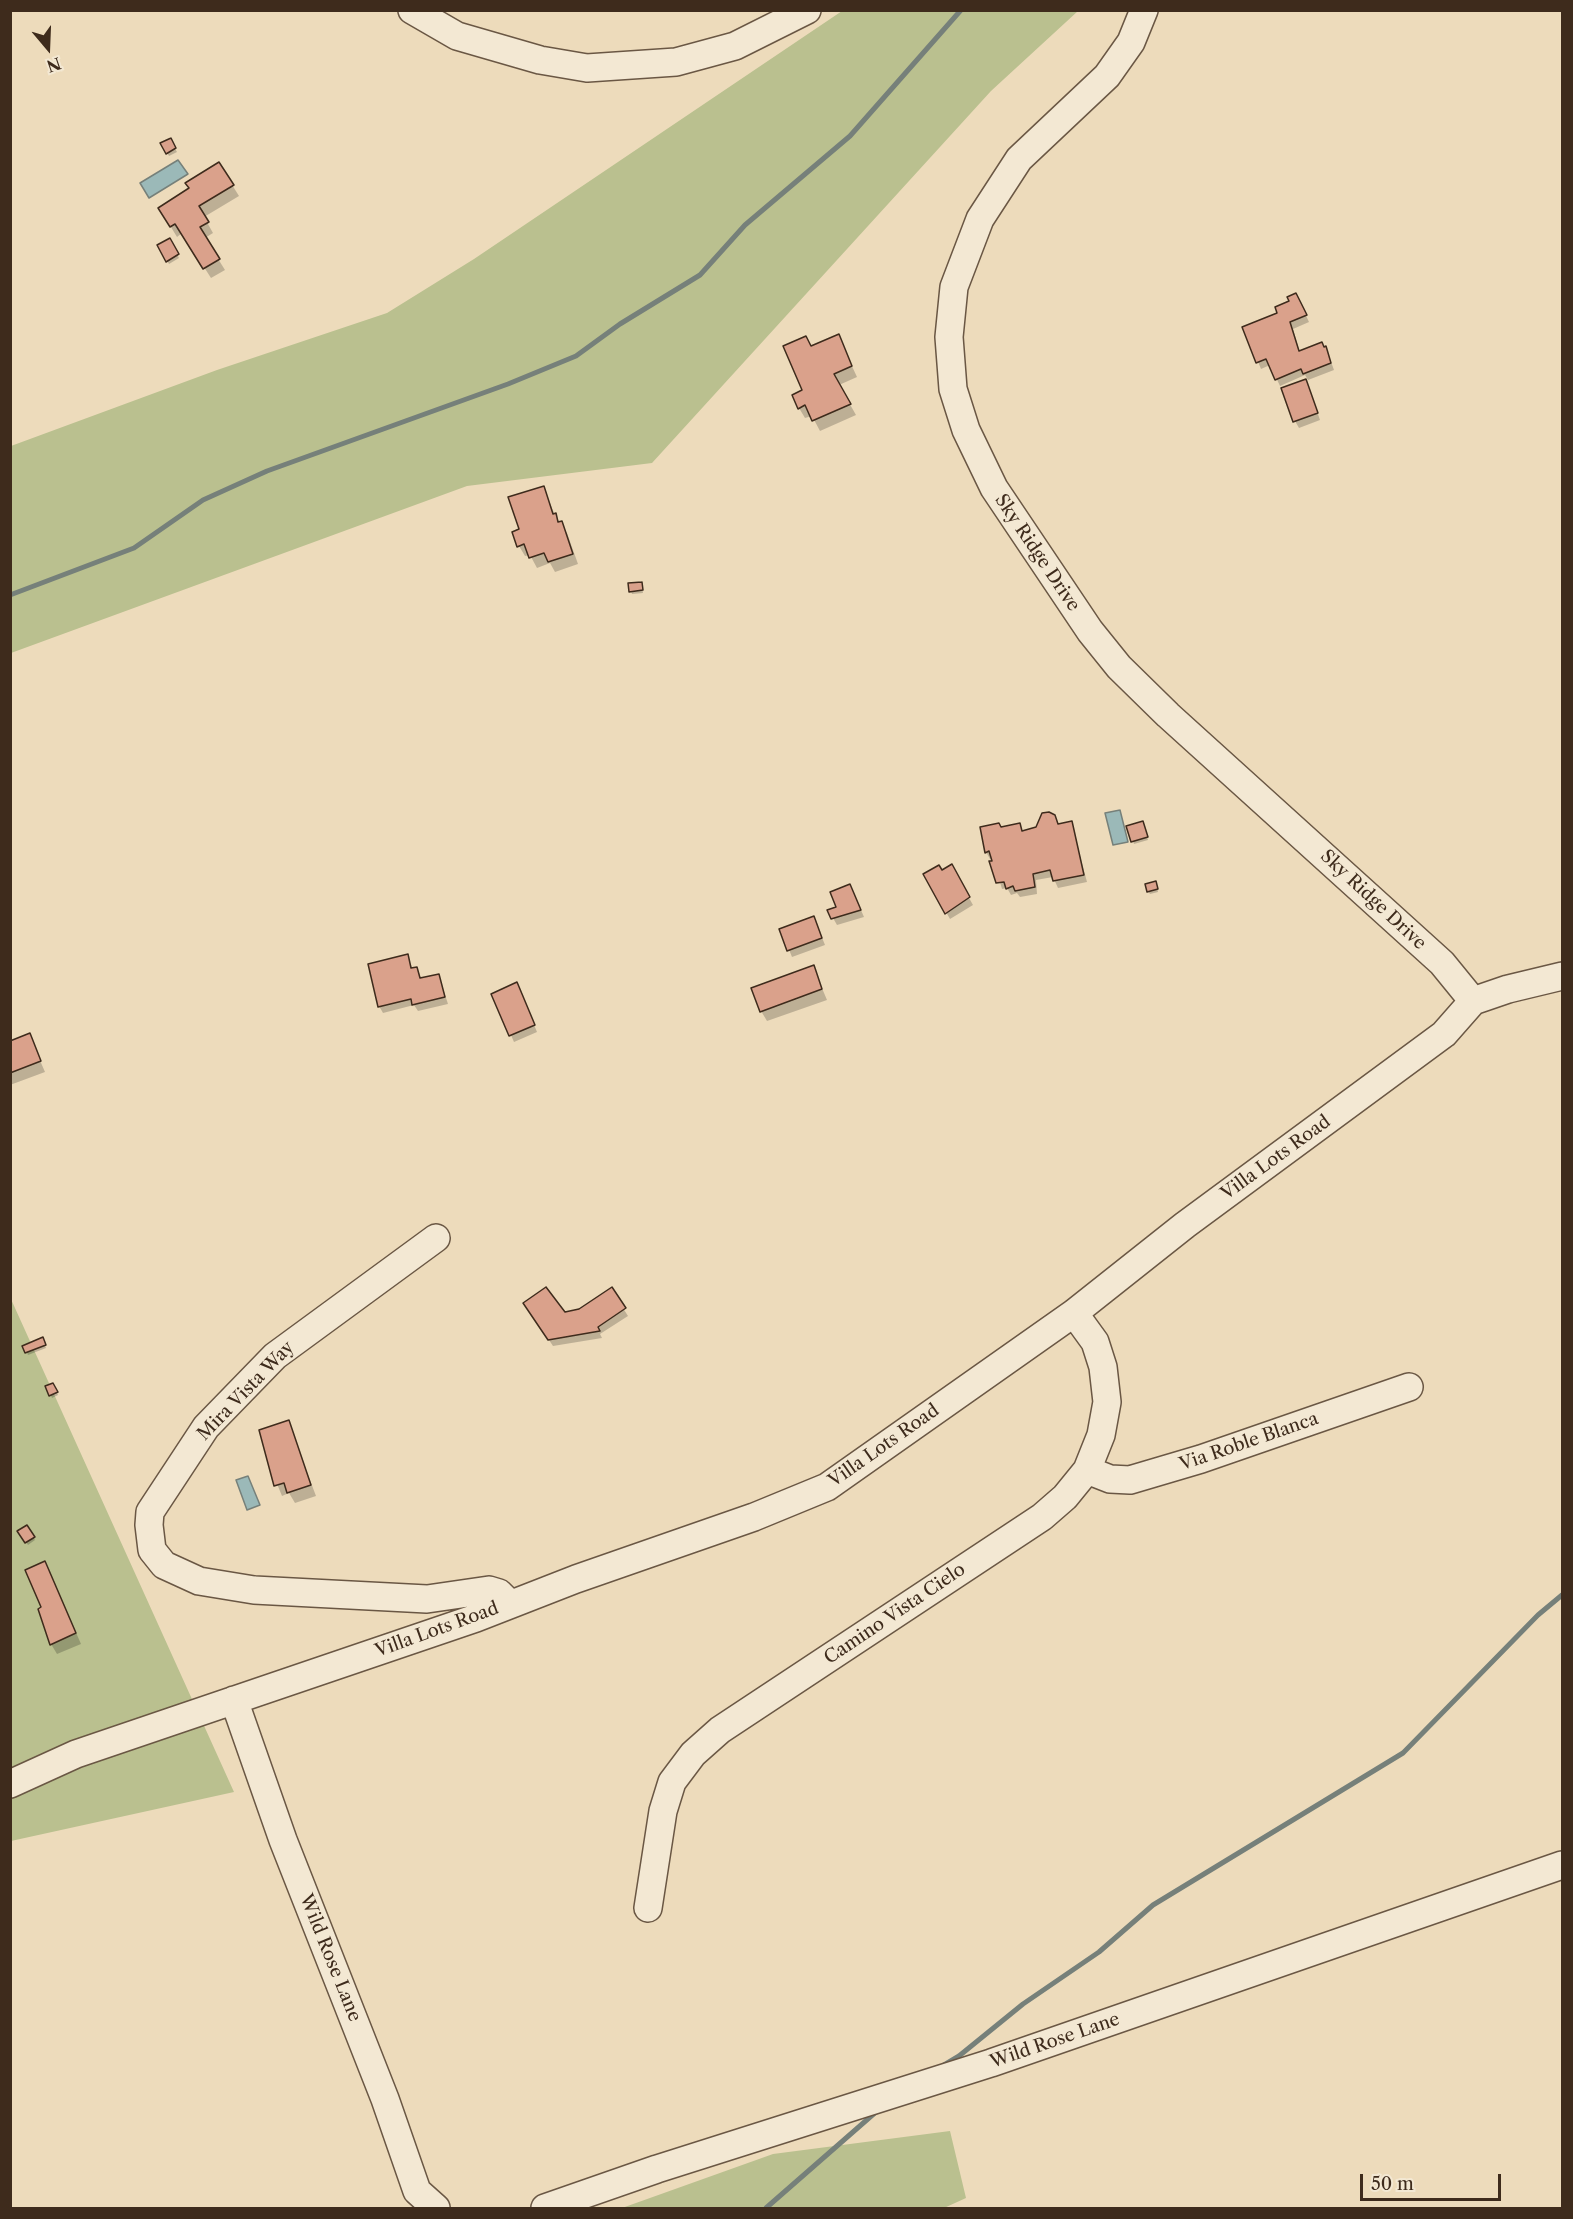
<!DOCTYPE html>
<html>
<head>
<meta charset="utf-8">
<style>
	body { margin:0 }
	#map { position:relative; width:1573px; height:2219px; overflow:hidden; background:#eddbbb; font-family:"Libre Caslon Text",serif }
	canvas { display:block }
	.frame { position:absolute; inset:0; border:12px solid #3e2b1c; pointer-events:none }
	.north { position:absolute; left:18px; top:18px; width:60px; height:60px; -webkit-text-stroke:4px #f3e8d3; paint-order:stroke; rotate:161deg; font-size:16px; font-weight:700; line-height:24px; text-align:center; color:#3e2b1c }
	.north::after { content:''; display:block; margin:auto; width:21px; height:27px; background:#3e2b1c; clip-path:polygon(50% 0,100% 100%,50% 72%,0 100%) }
	.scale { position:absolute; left:1360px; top:2174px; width:141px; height:27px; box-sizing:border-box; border:3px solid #3e2b1c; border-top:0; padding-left:8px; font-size:18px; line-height:21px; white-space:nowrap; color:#3e2b1c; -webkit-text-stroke:4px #f3e8d3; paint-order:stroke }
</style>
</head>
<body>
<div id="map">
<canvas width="1573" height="2219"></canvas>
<div class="frame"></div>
<div class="north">N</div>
<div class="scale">50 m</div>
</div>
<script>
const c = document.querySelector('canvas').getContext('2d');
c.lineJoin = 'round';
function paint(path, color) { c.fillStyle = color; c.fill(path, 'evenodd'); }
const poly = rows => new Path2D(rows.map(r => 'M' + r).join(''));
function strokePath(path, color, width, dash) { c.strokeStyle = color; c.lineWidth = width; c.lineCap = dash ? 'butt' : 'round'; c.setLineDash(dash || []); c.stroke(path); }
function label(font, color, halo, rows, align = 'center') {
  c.font = font + ' "Libre Caslon Text",serif'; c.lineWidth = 4.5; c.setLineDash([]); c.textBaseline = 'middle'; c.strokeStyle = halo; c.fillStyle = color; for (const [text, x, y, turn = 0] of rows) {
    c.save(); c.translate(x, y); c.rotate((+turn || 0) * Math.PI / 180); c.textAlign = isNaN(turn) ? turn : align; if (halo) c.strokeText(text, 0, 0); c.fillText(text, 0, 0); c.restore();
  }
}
const green = poly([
	[842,11,1078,11,991,91,652,463,467,486,11,653,11,446,217,370,387,313,474,259],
	[10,1297,234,1792,11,1841,10,1841],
	[950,2131,966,2198,944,2208,622,2208,773,2154]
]);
const water = poly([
	[178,160,188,174,149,198,140,183,178,160],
	[1120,810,1128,842,1113,845,1105,813,1120,810],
	[248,1476,260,1505,247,1510,236,1480,248,1476]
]);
const shadow = poly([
	[170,140,177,152,169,156,162,144],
	[219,164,239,196,204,217,213,233,205,238,225,270,211,278,182,233,177,237,160,209,191,189],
	[169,240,179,258,169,264,159,246],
	[1299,301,1309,322,1293,329,1300,353,1326,348,1334,370,1308,380,1305,375,1280,386,1270,365,1261,369,1244,328,1279,314],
	[838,336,857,377,839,385,856,415,820,431,812,416,805,418,799,408,811,347],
	[1309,388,1320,420,1299,428,1295,421],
	[543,487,555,515,567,533,578,564,555,572,550,563,537,568,530,555,525,556,519,546,521,530],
	[641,583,643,593,632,594,631,591],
	[1071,822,1087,882,1058,888,1053,877,1036,880,1037,894,1020,897,1017,893,1011,895,1007,888,1002,889,993,858,990,859,986,852,1001,829,1019,824,1023,832],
	[1143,825,1148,840,1134,844,1128,827],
	[951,866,973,905,950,919,925,875,942,872],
	[1157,886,1158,892,1150,894,1148,891],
	[853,892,864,917,837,925,829,911,838,907],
	[817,925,825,945,792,957,781,930],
	[407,956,413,969,417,968,422,980,439,976,448,1004,418,1011,414,1005,383,1013,379,1006],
	[813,967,827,1000,767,1021,761,1011],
	[520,991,537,1032,514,1042,493,994],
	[29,1035,45,1072,10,1085,10,1042],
	[611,1289,628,1316,600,1334,602,1338,553,1346,529,1310,564,1314,580,1310],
	[42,1339,46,1348,28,1355,24,1346],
	[53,1384,58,1395,52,1398,47,1387],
	[288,1422,316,1496,295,1503,289,1493,282,1496,266,1457],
	[26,1527,35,1540,28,1545,19,1531],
	[50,1573,81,1644,57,1654,51,1644,43,1608]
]);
const stream = poly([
	[10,595,134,548,203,500,267,471,508,384,576,356,620,324,700,275,745,225,850,136,961,10],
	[944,2065,959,2056,1023,2004,1099,1952,1153,1905,1403,1753,1538,1615,1562,1595],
	[766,2208,877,2111]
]);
const building = poly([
	[171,138,176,148,166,154,160,143,171,138],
	[219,162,234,185,199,206,209,222,200,227,220,259,203,269,175,224,170,227,158,208,189,188,185,183,219,162],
	[170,238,179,254,166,262,157,245,170,238],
	[1296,293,1307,315,1290,322,1299,351,1322,342,1324,347,1326,346,1331,363,1303,374,1301,369,1275,380,1266,359,1256,363,1242,327,1277,313,1275,307,1289,301,1287,297,1296,293],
	[839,334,852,366,834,374,851,404,812,421,805,405,798,409,792,395,802,390,783,346,806,336,811,346,839,334],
	[1306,379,1318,413,1293,422,1281,388,1306,379],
	[544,486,553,514,556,513,558,522,562,521,573,554,548,562,544,553,529,558,524,544,517,547,512,532,519,529,508,497,544,486],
	[642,582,643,590,629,592,628,583,642,582],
	[1049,812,1055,815,1058,824,1072,821,1084,875,1053,881,1050,870,1033,874,1035,887,1015,891,1013,886,1006,889,1004,882,996,883,989,861,992,861,989,851,985,853,980,827,999,823,1001,827,1020,823,1022,831,1036,827,1042,813,1049,812],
	[1143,821,1148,837,1131,842,1126,826,1143,821],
	[952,864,970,897,945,914,923,874,939,865,942,870,952,864],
	[1156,881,1158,889,1147,892,1145,884,1156,881],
	[850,884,861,910,831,919,827,910,836,907,830,892,850,884],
	[814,916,822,938,787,951,779,929,814,916],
	[408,954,411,968,417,967,420,978,439,974,445,997,412,1005,411,999,378,1007,368,964,408,954],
	[814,965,822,989,760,1012,751,988,814,965],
	[517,982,535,1025,509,1036,491,994,517,982],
	[30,1033,41,1061,10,1073,10,1041,30,1033],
	[546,1287,565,1312,579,1309,612,1287,626,1308,598,1327,600,1331,548,1340,523,1303,546,1287],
	[43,1337,46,1345,25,1353,22,1346,43,1337],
	[53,1383,58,1392,49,1396,45,1386,53,1383],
	[289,1420,311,1485,287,1493,284,1483,274,1486,259,1430,289,1420],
	[27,1525,35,1537,25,1543,17,1531,27,1525],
	[45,1561,76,1633,50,1645,38,1609,41,1607,25,1570,45,1561]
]);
const minor = poly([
	[412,10,457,36,540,60,587,68,676,62,735,46,807,10],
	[1144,10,1131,42,1107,76,1019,159,980,219,954,287,949,337,953,389,966,430,994,488,1090,631,1119,667,1168,715,1442,963,1473,1001],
	[436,1238,275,1356,206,1427,150,1512,149,1525,152,1550,164,1565,199,1581,254,1590,427,1599,489,1590,499,1593,510,1604],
	[1087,1470,1110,1479,1130,1480,1201,1459,1409,1387],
	[234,1700,283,1840,385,2099,417,2191,436,2208],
	[10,1784,76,1754,476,1618,576,1579,754,1517,827,1487,1074,1313,1185,1225,1444,1034,1473,1001,1508,989,1562,976],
	[648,1908,663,1811,672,1782,693,1754,720,1730,1042,1517,1065,1497,1087,1470,1101,1435,1107,1402,1103,1367,1095,1342,1074,1313],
	[545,2208,657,2169,991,2063,1562,1865]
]);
const streetNames = [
	["Sky Ridge Drive",1037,553,56],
	["Sky Ridge Drive",1373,900,43],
	["Villa Lots Road",1276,1158,-36],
	["Mira Vista Way",246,1391,-46],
	["Via Roble Blanca",1249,1442,-19],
	["Villa Lots Road",884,1446,-35],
	["Camino Vista Cielo",895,1614,-34],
	["Villa Lots Road",437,1630,-20],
	["Wild Rose Lane",330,1958,68],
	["Wild Rose Lane",1055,2041,-19]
];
paint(green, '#bac08f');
paint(water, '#9bb9b8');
strokePath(water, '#76807a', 1.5);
paint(shadow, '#0003');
strokePath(stream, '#76807a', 5);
paint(building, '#daa18b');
strokePath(building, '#3e2b1c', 1.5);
strokePath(minor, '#6a5744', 30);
strokePath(minor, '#f3e8d3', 27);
label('18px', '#3e2b1c', '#f3e8d3', streetNames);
</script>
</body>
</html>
